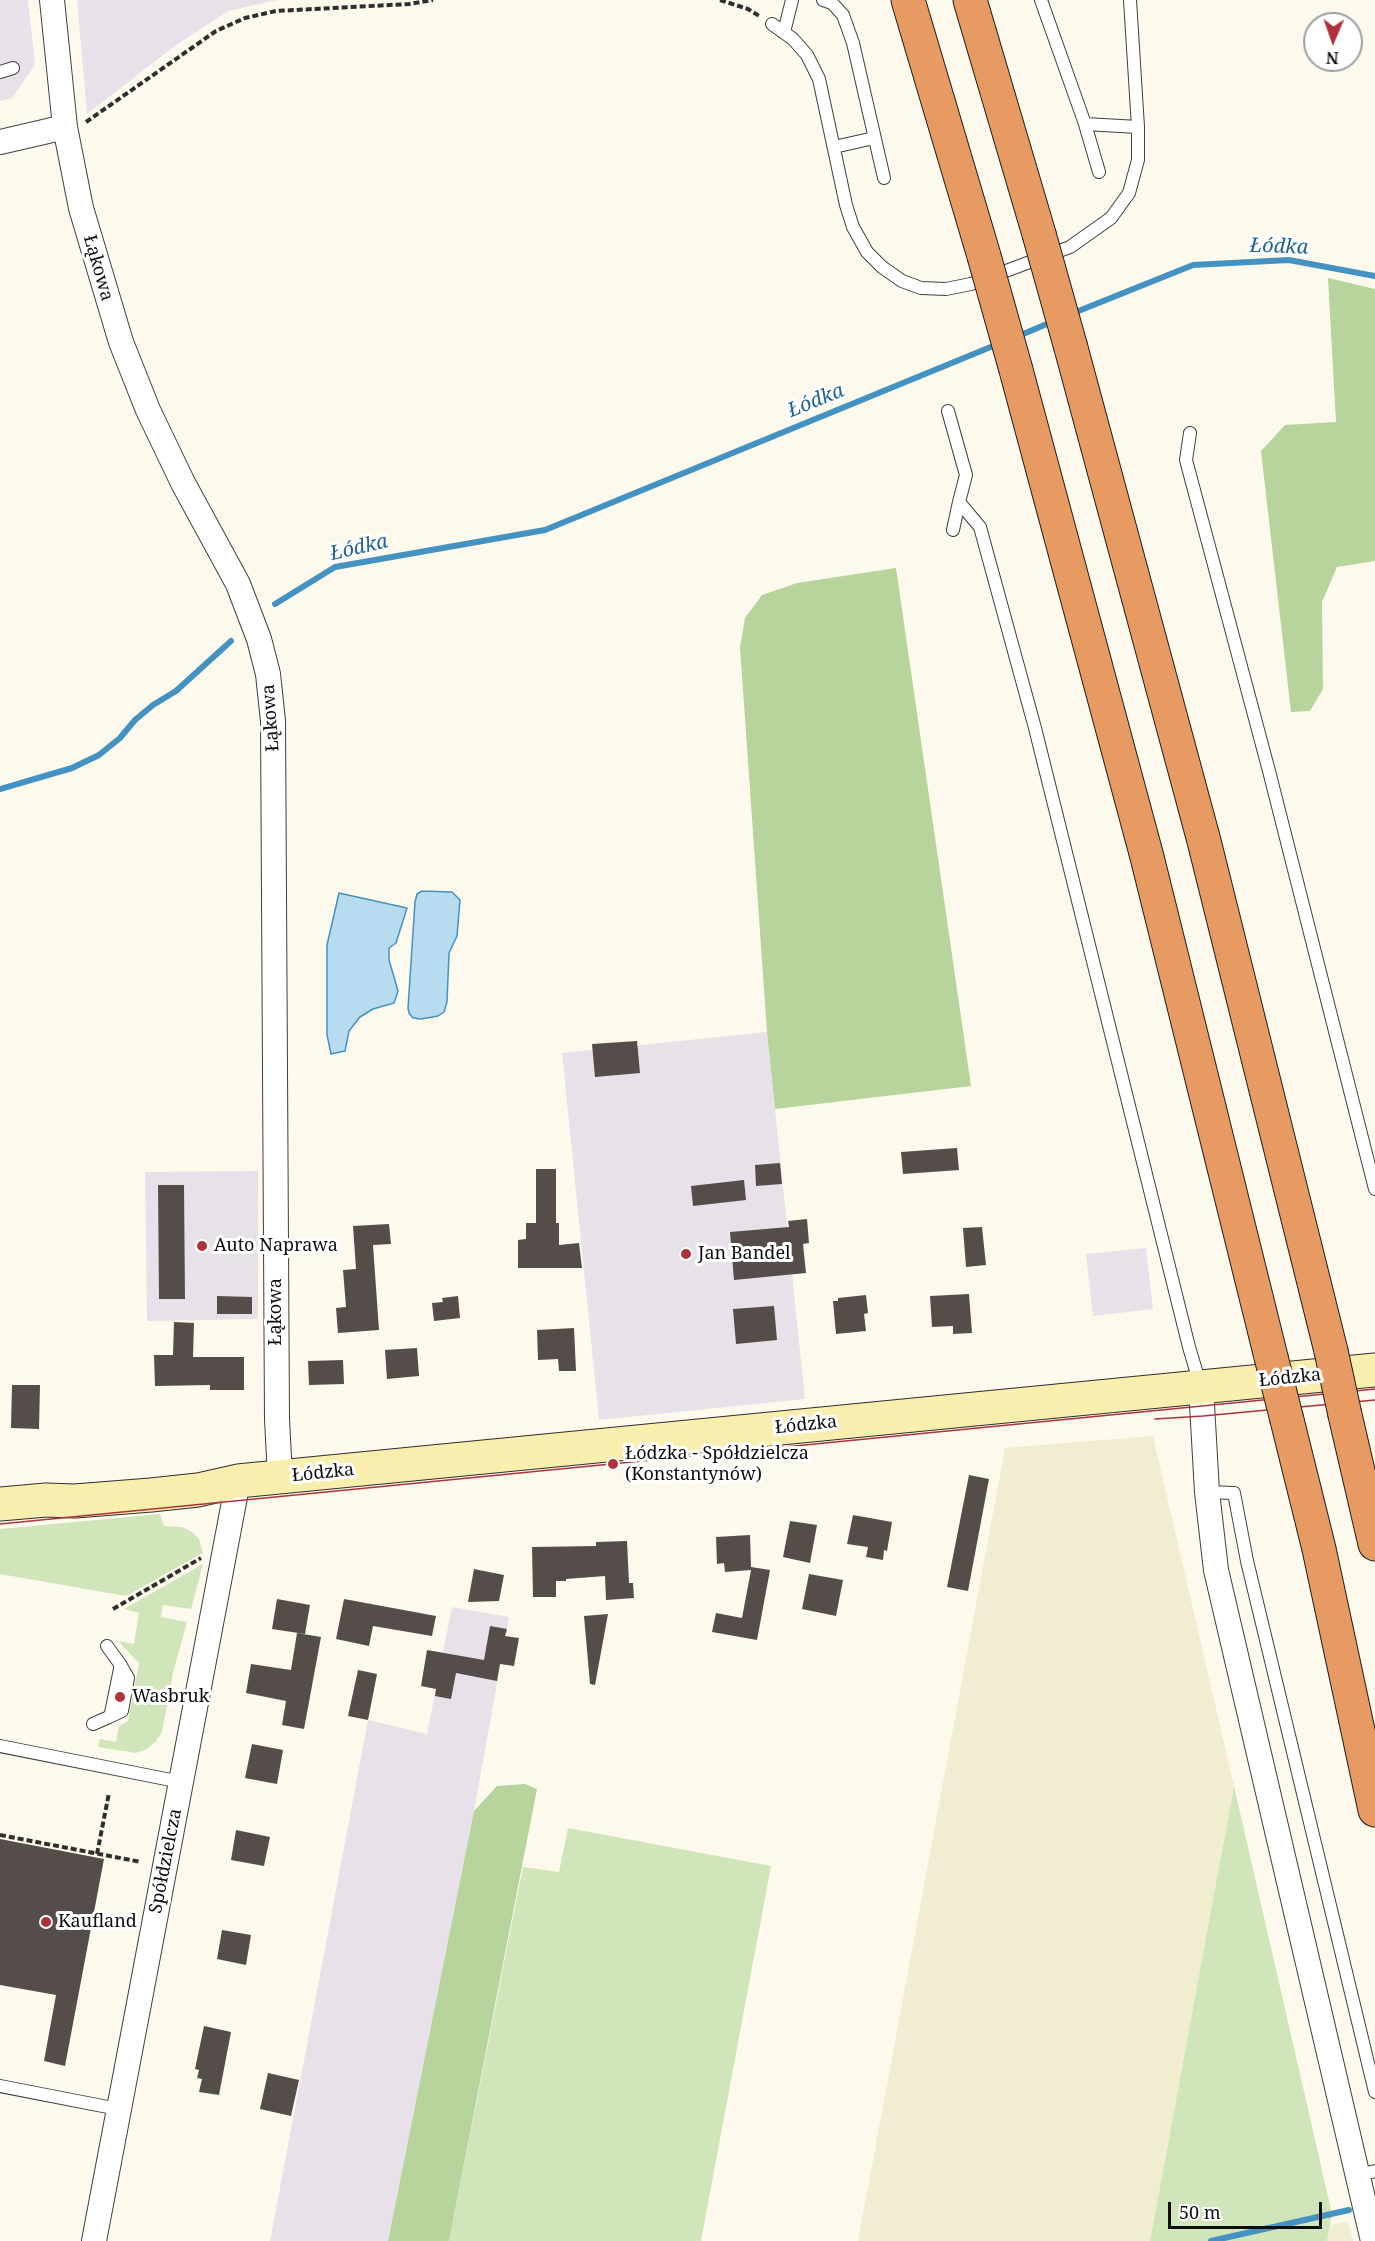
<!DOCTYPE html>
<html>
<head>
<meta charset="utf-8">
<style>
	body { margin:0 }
	#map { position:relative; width:1375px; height:2241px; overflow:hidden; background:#fdfaed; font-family:"Noto Serif",serif }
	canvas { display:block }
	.north { position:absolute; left:1303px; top:12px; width:60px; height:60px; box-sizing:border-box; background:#fff; border:2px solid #9e9e9e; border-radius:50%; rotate:182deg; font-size:16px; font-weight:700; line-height:24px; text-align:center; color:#0c0c0c }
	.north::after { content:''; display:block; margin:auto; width:21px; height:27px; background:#af313a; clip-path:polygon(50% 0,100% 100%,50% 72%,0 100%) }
	.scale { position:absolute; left:1168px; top:2202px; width:154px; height:27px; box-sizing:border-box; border:3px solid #0c0c0c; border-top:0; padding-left:8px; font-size:18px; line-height:21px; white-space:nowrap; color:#0c0c0c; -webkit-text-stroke:4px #fff; paint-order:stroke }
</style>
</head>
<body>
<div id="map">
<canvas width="1375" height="2241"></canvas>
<div class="north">N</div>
<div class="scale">50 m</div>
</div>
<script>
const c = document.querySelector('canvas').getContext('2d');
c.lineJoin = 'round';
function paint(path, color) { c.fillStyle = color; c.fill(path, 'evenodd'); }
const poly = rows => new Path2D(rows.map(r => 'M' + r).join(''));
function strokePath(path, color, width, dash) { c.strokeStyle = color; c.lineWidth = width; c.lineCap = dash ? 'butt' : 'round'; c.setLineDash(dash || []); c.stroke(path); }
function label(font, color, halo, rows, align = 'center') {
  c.font = font + ' "Noto Serif",serif'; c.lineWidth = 6; c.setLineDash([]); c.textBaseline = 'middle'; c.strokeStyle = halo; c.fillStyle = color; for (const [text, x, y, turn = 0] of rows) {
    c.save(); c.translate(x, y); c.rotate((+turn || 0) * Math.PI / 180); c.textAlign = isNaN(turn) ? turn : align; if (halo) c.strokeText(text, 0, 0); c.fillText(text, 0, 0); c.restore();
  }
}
const industrial = poly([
	[0,0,28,0,35,65,12,98,0,101],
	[77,0,354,0,277,0,228,11,175,46,87,114],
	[767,1032,805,1399,599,1420,562,1053],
	[258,1171,258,1319,147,1321,145,1172],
	[1146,1248,1153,1309,1093,1316,1086,1254],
	[452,1607,509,1617,474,1811,388,2241,270,2241,368,1720,427,1734]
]);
const farmland = poly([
	[1153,1436,1234,1786,1150,2241,858,2241,1005,1448],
	[1348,2222,1353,2241,1327,2241,1330,2225]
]);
const green = poly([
	[160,1514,164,1526,182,1527,192,1532,199,1539,203,1553,126,1596,0,1574,0,1529],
	[203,1564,191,1609,163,1605,161,1617,187,1622,173,1673,162,1732,156,1741,147,1749,136,1753,98,1747,100,1739,116,1742,119,1726,128,1721,139,1663,118,1641,134,1644,139,1613,124,1609],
	[1234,1786,1332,2214,1327,2241,1150,2241],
	[568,1828,771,1866,701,2241,449,2241,523,1867,559,1872]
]);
const forest = poly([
	[1328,278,1375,289,1375,561,1337,567,1322,602,1323,689,1310,711,1291,712,1261,451,1285,425,1336,422],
	[896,568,971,1086,775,1109,767,1032,740,647,745,618,762,595,797,583],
	[525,1784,537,1789,449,2241,388,2241,474,1811,497,1786]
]);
const water = poly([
	[422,891,452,892,460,900,457,936,449,953,447,1002,444,1012,438,1016,421,1019,413,1018,409,1013,408,1008,415,902,417,894,422,891],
	[339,893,407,908,396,943,389,948,389,960,398,991,394,1003,373,1009,360,1017,349,1031,345,1051,331,1054,327,1035,327,945,339,893]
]);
const stream = poly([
	[1071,314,1193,265,1289,260,1375,276],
	[1016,337,1054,321],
	[275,604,335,567,545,530,998,344],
	[0,789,72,768,99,755,120,738,135,720,153,705,176,691,231,641],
	[1211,2241,1349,2210]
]);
const building = poly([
	[637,1041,640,1073,595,1077,592,1044],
	[957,1148,959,1170,903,1174,901,1152],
	[780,1163,782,1184,756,1186,755,1165],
	[536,1169,556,1169,556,1223,559,1223,559,1245,579,1243,582,1268,518,1268,518,1240,526,1239,526,1223,536,1223],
	[744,1180,746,1200,693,1206,691,1186],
	[158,1185,184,1185,185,1299,159,1299],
	[807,1219,809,1243,803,1244,806,1273,734,1280,730,1232,789,1227,788,1221],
	[389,1224,391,1244,373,1245,379,1330,338,1333,336,1308,346,1307,343,1270,356,1269,353,1226],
	[982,1227,986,1265,966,1267,963,1228],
	[969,1294,972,1333,953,1334,953,1326,932,1327,930,1296],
	[866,1295,868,1313,864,1314,866,1331,836,1334,833,1301,838,1301,838,1298],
	[217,1296,252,1297,252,1314,217,1314],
	[458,1296,460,1318,434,1321,432,1303,443,1302,442,1298],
	[774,1306,777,1340,736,1344,733,1309],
	[174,1322,194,1323,193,1357,244,1357,244,1390,210,1390,210,1385,155,1386,154,1355,173,1355],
	[574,1328,576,1371,559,1371,558,1359,538,1360,537,1330],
	[417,1348,419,1376,387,1379,385,1350],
	[343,1360,344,1384,309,1385,308,1361],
	[12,1385,40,1385,39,1429,11,1428],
	[969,1475,989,1479,968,1591,947,1587],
	[853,1515,892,1522,887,1551,884,1550,883,1560,866,1557,868,1547,847,1544],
	[790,1521,817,1525,810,1563,783,1557],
	[750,1535,751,1567,770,1570,757,1640,712,1632,716,1613,742,1618,751,1570,725,1572,724,1563,717,1564,716,1537],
	[627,1541,629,1583,633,1583,634,1598,606,1600,605,1576,566,1579,566,1581,556,1581,556,1597,533,1597,532,1547,596,1546,596,1542],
	[474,1569,504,1575,499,1601,468,1602],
	[809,1574,843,1580,836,1616,802,1609],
	[277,1599,310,1605,305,1634,272,1629],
	[344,1599,436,1616,432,1636,373,1626,369,1646,336,1639],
	[608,1614,595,1685,590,1684,584,1616],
	[490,1626,507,1629,505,1636,519,1638,514,1666,500,1664,497,1681,456,1673,451,1699,435,1696,436,1689,421,1686,427,1650,484,1660],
	[297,1633,321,1637,304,1729,282,1725,286,1701,246,1693,251,1664,291,1670],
	[358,1670,377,1674,368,1720,348,1716],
	[252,1744,283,1750,277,1784,245,1778],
	[236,1830,270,1837,264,1866,231,1860],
	[0,1839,104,1859,65,2066,44,2061,56,1995,0,1985],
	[222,1930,251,1935,246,1965,217,1959],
	[204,2026,231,2032,219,2095,199,2092,202,2079,197,2078,199,2070,195,2069],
	[268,2073,299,2080,291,2116,260,2109]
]);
const path = poly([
	[720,0,748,9,761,17],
	[86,122,216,31,245,18,276,11,409,4,433,0],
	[113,1609,201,1558],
	[0,1835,141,1862],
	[97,1854,109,1793]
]);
const lane = poly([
	[823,0,832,3,843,15,853,43,884,178],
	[1041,0,1085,124,1138,127],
	[772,24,793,39,807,55,819,79,846,205,853,227,867,252,882,267,902,281,921,288,946,289,971,284,1070,247,1111,218,1129,193,1138,160,1138,127,1130,0],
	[784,32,792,0],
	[0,72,13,68],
	[1085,124,1099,172],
	[834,147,874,138],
	[948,411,966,475,959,502,980,527,1035,728,1189,1347,1200,1384],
	[1190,433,1186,460,1269,771,1375,1189],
	[953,530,959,502],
	[1207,1492,1234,1493,1247,1561,1375,2092],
	[109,1717,122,1711,128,1678,120,1664],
	[93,1724,109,1717,111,1713,120,1669,120,1664,107,1646],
	[0,1746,181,1782],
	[0,2086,118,2109],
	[1358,2175,1375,2171]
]);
const street = poly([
	[52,0,65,127,81,208,121,342,148,410,183,483,238,584,259,639,268,674,273,721,277,1419,280,1477],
	[0,142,65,127],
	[1201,1387,1207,1492,1216,1570,1373,2241],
	[94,2241,238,1481]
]);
const secondary = poly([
	[0,1504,46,1500,75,1501,151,1495,198,1490,238,1481,1375,1370]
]);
const highway = poly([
	[908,0,984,256],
	[970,0,1039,234],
	[1071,348,1204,841,1331,1351],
	[1016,370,1147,857,1271,1357],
	[1345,1415,1375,1544],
	[1287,1420,1319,1549,1375,1810]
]);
const tram = poly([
	[1155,1419,1203,1416,1375,1400],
	[0,1524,1375,1389]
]);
const highwayBridge = poly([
	[1039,234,1071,348],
	[984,256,1016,370],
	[1331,1351,1345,1415],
	[1271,1357,1287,1420]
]);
const markers = [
	[202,1246,6,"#af313a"],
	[686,1254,6,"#af313a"],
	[613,1464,6,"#af313a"],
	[120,1697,6,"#af313a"],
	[46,1922,6,"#af313a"]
];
const streetNames = [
	["Łąkowa",98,268,74],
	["Łąkowa",271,718,-94],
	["Łąkowa",276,1312,-90],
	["Łódzka",1290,1378,-6],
	["Łódzka",806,1425,-6],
	["Łódzka",323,1473,-6],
	["Spółdzielcza",166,1861,-79]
];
const poiNames = [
	["Auto Naprawa",214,1246],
	["Jan Bandel",698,1254],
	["Łódzka - Spółdzielcza",625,1454],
	["(Konstantynów)",625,1475],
	["Wasbruk",132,1697],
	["Kaufland",58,1922]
];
const waterNames = [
	["Łódka",1279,247,2],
	["Łódka",816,401,-22],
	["Łódka",359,548,-13]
];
paint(industrial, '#e9e1ea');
paint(farmland, '#f1edd0');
paint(green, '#d1e5ba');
paint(forest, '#b6d49b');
paint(water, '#b7dcf0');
strokePath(water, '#4492c1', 1.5);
strokePath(stream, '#4492c1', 6);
paint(building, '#544d4a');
strokePath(lane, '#3f3f3f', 14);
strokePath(street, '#3f3f3f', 26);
strokePath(secondary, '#2e2e2e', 35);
strokePath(highway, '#1d1d1d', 35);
strokePath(path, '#2e2e2e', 4, [6, 3]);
strokePath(lane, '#fff', 12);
strokePath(street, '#fff', 24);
strokePath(secondary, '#f8eeae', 33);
strokePath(highway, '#e79b62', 33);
strokePath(tram, '#af313a', 1.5);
strokePath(highwayBridge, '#1d1d1d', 35, []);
strokePath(highwayBridge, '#e79b62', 33);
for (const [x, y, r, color] of markers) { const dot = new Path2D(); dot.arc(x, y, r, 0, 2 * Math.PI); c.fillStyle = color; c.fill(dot); strokePath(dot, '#fff', 2); }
label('18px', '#0c0c0c', '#fff', streetNames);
label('18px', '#0c0c0c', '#fff', poiNames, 'left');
label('italic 20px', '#216492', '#fff', waterNames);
</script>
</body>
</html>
